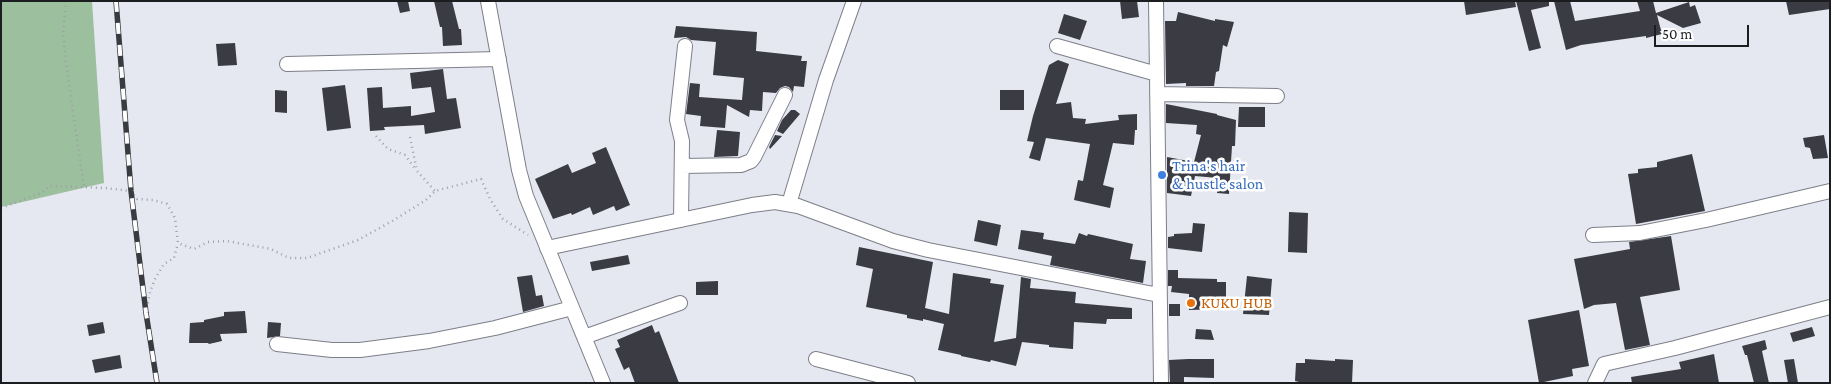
<!DOCTYPE html>
<html>
<head>
<meta charset="utf-8">
<style>
	body { margin:0 }
	#map { position:relative; width:1831px; height:384px; overflow:hidden; background:#e5e7f1; font-family:"Crimson Pro",serif }
	canvas { display:block }
	.frame { position:absolute; inset:0; border:2px solid #1c1d21; pointer-events:none }
	.scale { position:absolute; left:1654px; top:25px; width:95px; height:22px; box-sizing:border-box; border:2px solid #1c1d21; border-top:0; padding-left:6px; font-size:15px; line-height:18px; white-space:nowrap; color:#1c1d21; -webkit-text-stroke:4px #fff; paint-order:stroke }
</style>
</head>
<body>
<div id="map">
<canvas width="1831" height="384"></canvas>
<div class="frame"></div>
<div class="scale">50 m</div>
</div>
<script>
const c = document.querySelector('canvas').getContext('2d');
c.lineJoin = 'round';
function paint(path, color) { c.fillStyle = color; c.fill(path, 'evenodd'); }
const poly = rows => new Path2D(rows.map(r => 'M' + r).join(''));
function strokePath(path, color, width, dash) { c.strokeStyle = color; c.lineWidth = width; c.lineCap = dash ? 'butt' : 'round'; c.setLineDash(dash || []); c.stroke(path); }
function label(font, color, halo, rows, align = 'center') {
  c.font = font + ' "Crimson Pro",serif'; c.lineWidth = 5; c.setLineDash([]); c.textBaseline = 'middle'; c.strokeStyle = halo; c.fillStyle = color; for (const [text, x, y, turn = 0] of rows) {
    c.save(); c.translate(x, y); c.rotate((+turn || 0) * Math.PI / 180); c.textAlign = isNaN(turn) ? turn : align; if (halo) c.strokeText(text, 0, 0); c.fillText(text, 0, 0); c.restore();
  }
}
const green = poly([
	[1,1,92,1,104,183,1,207]
]);
const building = poly([
	[397,1,408,1,410,11,400,13],
	[434,1,452,1,459,29,461,29,462,45,443,46,442,27,440,27],
	[1120,1,1137,1,1139,17,1122,19],
	[1464,1,1515,1,1516,7,1466,15],
	[1516,1,1549,1,1549,6,1531,10,1541,48,1529,51],
	[1554,1,1570,1,1575,21,1640,11,1637,1,1653,1,1656,13,1689,2,1690,7,1695,5,1701,23,1683,28,1657,15,1662,34,1646,38,1646,36,1581,45,1566,50],
	[1786,1,1830,1,1830,9,1789,15],
	[1178,12,1215,21,1215,19,1234,22,1227,47,1223,45,1219,71,1216,72,1214,86,1186,86,1186,83,1166,84,1165,21,1176,21],
	[1064,14,1087,21,1080,40,1058,33],
	[676,26,757,32,756,51,802,56,801,61,807,61,804,87,794,86,793,92,789,87,785,86,780,88,776,93,763,92,762,111,750,110,749,117,727,105,725,128,700,126,701,116,686,114,690,83,700,84,699,97,742,100,744,78,713,75,716,42,691,40,686,37,674,38],
	[235,43,237,65,218,66,216,44],
	[1058,60,1069,64,1056,104,1071,102,1073,118,1086,119,1085,124,1119,120,1118,115,1137,114,1137,130,1135,130,1134,145,1113,143,1103,185,1114,188,1110,208,1074,200,1078,180,1083,181,1090,144,1046,138,1040,161,1029,158,1034,142,1027,141,1033,116,1049,65],
	[443,69,447,99,456,98,461,128,425,134,424,125,384,127,385,130,370,131,367,88,382,87,383,108,411,106,411,116,435,112,431,87,412,89,410,73],
	[345,85,351,128,327,131,322,88],
	[275,90,287,91,287,113,275,112],
	[1000,90,1024,90,1024,110,1000,110],
	[1166,104,1217,114,1217,115,1236,120,1235,146,1232,146,1229,194,1217,193,1218,178,1195,176,1191,196,1167,193,1167,157,1194,162,1201,135,1196,134,1197,125,1166,123],
	[1239,107,1265,107,1265,127,1238,127],
	[791,110,795,110,800,114,783,134,777,131,782,120],
	[717,130,740,132,738,156,714,157],
	[775,135,782,136,770,149,769,147],
	[1824,135,1828,158,1813,159,1810,148,1805,147,1803,138],
	[606,147,630,205,616,211,614,206,593,215,590,207,572,215,571,213,553,219,535,179,568,164,572,173,596,163,592,153],
	[1692,154,1705,211,1636,224,1628,174,1638,173,1638,169,1657,167,1657,162],
	[1289,212,1308,213,1307,253,1288,252],
	[978,220,1001,225,997,246,974,241],
	[1193,223,1205,224,1202,252,1168,248,1168,237,1174,236,1174,234,1192,233],
	[1021,230,1044,233,1043,239,1075,244,1079,233,1087,236,1088,234,1133,244,1130,259,1146,261,1143,283,1050,265,1052,256,1018,249],
	[1671,236,1680,290,1640,297,1650,345,1625,350,1616,303,1594,305,1584,309,1574,259,1630,249,1629,242],
	[859,247,933,262,925,308,949,314,953,273,991,279,990,283,1004,285,994,342,1016,338,1021,277,1031,279,1030,288,1076,292,1075,303,1132,308,1132,319,1107,319,1106,324,1074,322,1073,349,1049,347,1049,345,1022,342,1016,366,991,360,990,362,961,356,961,355,938,350,944,324,923,319,923,321,907,318,907,315,866,307,873,269,856,265],
	[628,255,630,264,592,271,590,262],
	[1168,270,1178,270,1178,278,1217,279,1217,282,1226,282,1226,309,1189,310,1189,294,1171,292,1172,286,1168,286],
	[532,275,536,296,542,295,544,306,523,312,517,277],
	[1247,276,1272,279,1269,315,1243,314],
	[718,281,718,295,696,295,696,282],
	[1169,304,1180,304,1180,316,1169,316],
	[1579,310,1589,366,1572,369,1573,376,1539,383,1528,320],
	[245,311,247,333,220,334,222,341,209,344,208,343,189,343,190,323,204,322,204,320,224,316,224,312],
	[103,322,105,333,89,336,87,325],
	[268,322,281,323,280,336,267,338],
	[652,325,655,333,659,331,679,383,635,383,629,367,624,370,615,349,620,347,617,340],
	[1812,327,1815,336,1793,342,1790,333],
	[1196,329,1211,330,1214,340,1195,339],
	[1765,340,1767,349,1762,351,1769,383,1754,383,1747,355,1745,355,1742,346],
	[1714,354,1719,383,1632,383,1631,377,1681,369,1679,362],
	[120,355,122,368,95,373,92,360],
	[1188,359,1214,359,1214,378,1184,377,1184,383,1170,383,1169,360],
	[1305,359,1335,361,1335,359,1353,360,1352,383,1303,383,1295,381,1296,363,1305,363],
	[1794,359,1798,383,1788,383,1784,360]
]);
const path = poly([
	[66,1,63,33,66,63,84,187],
	[376,136,388,149,405,155,416,170],
	[410,137,417,171,435,191],
	[1,208,41,193,50,186,105,188,131,191,137,199,153,200,167,204,175,218,178,243,194,249,208,242,227,241,271,249,289,258,307,258,358,240,394,220,426,200,435,191,481,179,490,199,503,219,528,235],
	[146,313,150,292,155,279,164,264,174,258,178,243]
]);
const minor = poly([
	[488,1,519,170,526,196,603,383],
	[1156,1,1161,383],
	[1057,46,1157,74],
	[287,64,499,59],
	[1157,94,1277,96],
	[682,166,741,165,751,161,754,157,785,95],
	[789,204,826,80,854,1],
	[681,220,682,141,677,120,685,46],
	[1593,235,1640,233,1706,220,1830,191],
	[547,248,752,205,775,202,798,206,893,241,928,250,1159,295],
	[584,337,680,303],
	[277,344,332,350,360,350,429,341,495,328,572,308],
	[816,359,908,383],
	[1595,383,1604,364,1675,348,1830,307]
]);
const rail = poly([
	[116,1,131,191,146,313,157,383]
]);
const markers = [
	[1162,175,5,"#3f7fe0"],
	[1191,303,5,"#e8710a"]
];
const shopNames = [
	["Trina's hair",1172,166],
	["& hustle salon",1172,184]
];
const foodNames = [
	["KUKU HUB",1201,303]
];
paint(green, '#9cbf9d');
paint(building, '#3a3b43');
strokePath(minor, '#7d7f88', 16);
strokePath(path, '#9ea0a8', 2.5, [1, 4]);
strokePath(minor, '#fff', 14);
strokePath(rail, '#3a3b40', 5.5);
strokePath(rail, '#fff', 4, [11]);
for (const [x, y, r, color] of markers) { const dot = new Path2D(); dot.arc(x, y, r, 0, 2 * Math.PI); c.fillStyle = color; c.fill(dot); strokePath(dot, '#fff', 2); }
label('16px', '#366cbe', '#fff', shopNames, 'left');
label('16px', '#c56008', '#fff', foodNames, 'left');
</script>
</body>
</html>
